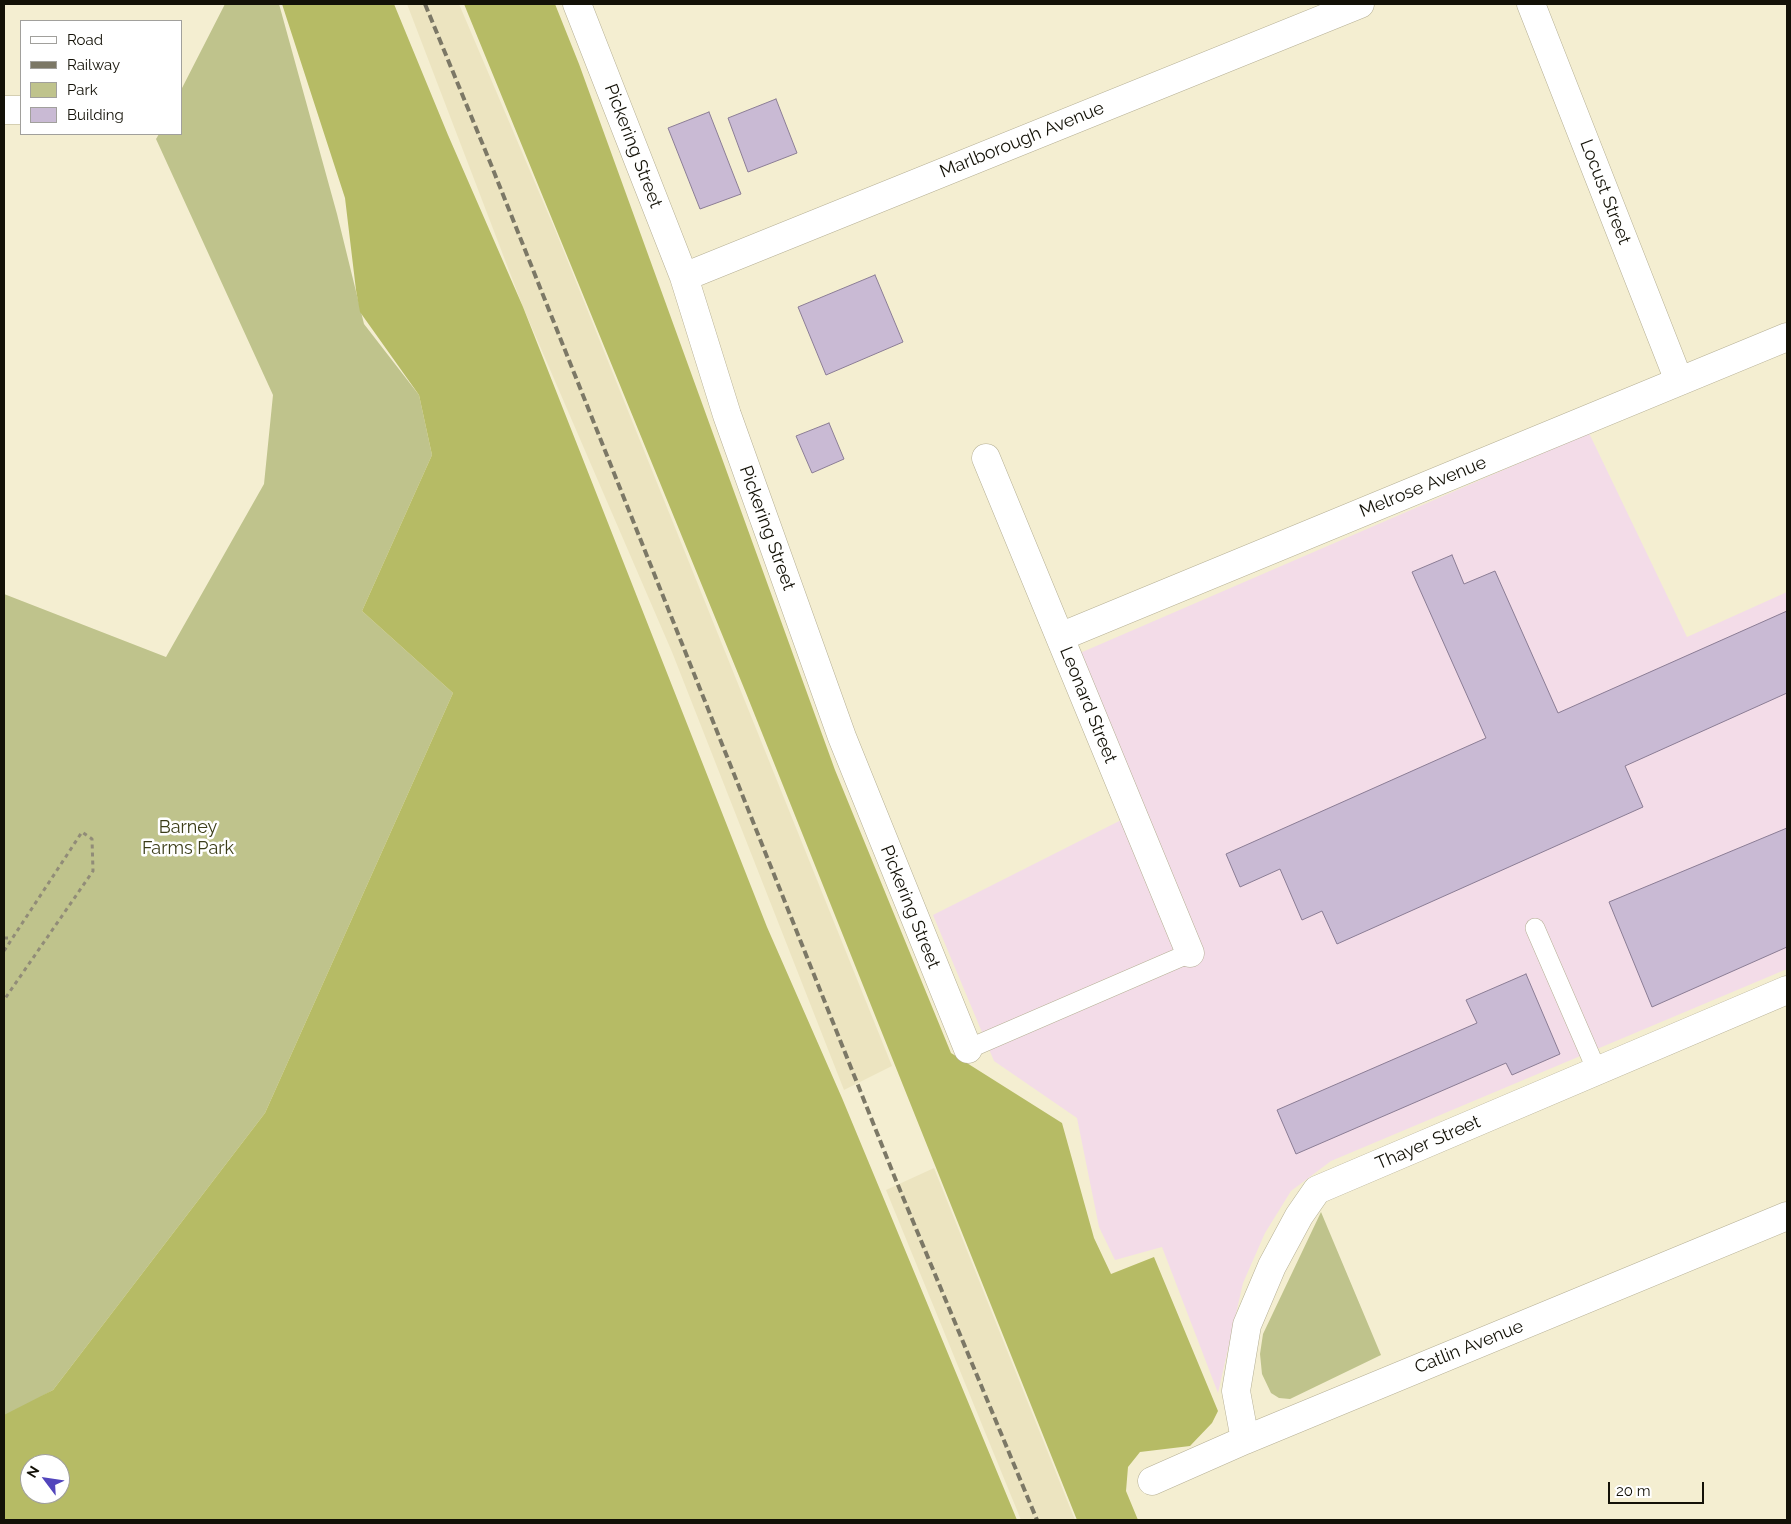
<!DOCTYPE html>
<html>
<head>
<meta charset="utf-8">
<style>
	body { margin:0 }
	#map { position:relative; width:1791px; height:1524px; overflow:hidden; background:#f4eed1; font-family:Raleway,sans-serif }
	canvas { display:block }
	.frame { position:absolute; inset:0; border:5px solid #131107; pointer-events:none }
	.legend { position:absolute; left:20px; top:20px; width:162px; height:115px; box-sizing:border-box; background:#fff; border:1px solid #a1a09c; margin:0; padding:6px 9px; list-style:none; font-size:15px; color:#131107 }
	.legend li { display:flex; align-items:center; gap:10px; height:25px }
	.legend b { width:25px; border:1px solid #a1a09c }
	.north { position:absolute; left:20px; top:1454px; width:50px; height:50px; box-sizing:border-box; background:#fff; border:1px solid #a1a09c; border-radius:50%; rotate:301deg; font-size:14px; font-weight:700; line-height:20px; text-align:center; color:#131107 }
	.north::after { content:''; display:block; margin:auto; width:18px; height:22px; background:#5245bc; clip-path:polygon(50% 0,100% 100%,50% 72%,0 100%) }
	.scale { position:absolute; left:1608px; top:1482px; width:96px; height:22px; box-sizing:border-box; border:2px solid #131107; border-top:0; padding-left:6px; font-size:15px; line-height:18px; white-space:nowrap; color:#131107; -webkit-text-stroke:4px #fff; paint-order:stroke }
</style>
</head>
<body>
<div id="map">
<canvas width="1791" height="1524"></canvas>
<div class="frame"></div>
<ul class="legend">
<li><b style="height:6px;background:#fff"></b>Road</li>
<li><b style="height:6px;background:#7c7866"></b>Railway</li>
<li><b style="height:14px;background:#bfc38c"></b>Park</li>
<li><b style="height:14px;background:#c9bad4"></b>Building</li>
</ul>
<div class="north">N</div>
<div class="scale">20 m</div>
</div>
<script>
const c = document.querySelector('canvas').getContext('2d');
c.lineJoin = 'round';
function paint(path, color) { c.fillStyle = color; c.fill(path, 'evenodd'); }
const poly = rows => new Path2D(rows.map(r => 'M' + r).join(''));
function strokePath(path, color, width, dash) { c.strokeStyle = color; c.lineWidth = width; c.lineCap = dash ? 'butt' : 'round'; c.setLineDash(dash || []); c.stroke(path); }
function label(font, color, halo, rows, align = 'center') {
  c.font = font + ' Raleway,sans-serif'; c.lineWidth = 5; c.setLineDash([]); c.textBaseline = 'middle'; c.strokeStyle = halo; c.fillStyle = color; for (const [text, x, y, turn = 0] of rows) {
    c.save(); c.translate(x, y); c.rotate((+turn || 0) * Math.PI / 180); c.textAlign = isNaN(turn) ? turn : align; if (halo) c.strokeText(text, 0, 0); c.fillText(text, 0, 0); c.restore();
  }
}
const commercial = poly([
	[1589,433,1687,637,1787,592,1787,969,1331,1161,1291,1191,1265,1233,1243,1283,1218,1393,1162,1247,1115,1260,1099,1227,1077,1118,994,1061,933,915,1143,809,1080,653]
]);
const built = poly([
	[407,4,459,4,556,232,892,1066,844,1090,672,652,523,307],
	[934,1168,1075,1520,1021,1520,886,1190]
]);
const green = poly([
	[225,4,279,4,337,214,364,324,419,395,432,455,362,611,453,693,265,1113,53,1390,4,1418,4,594,166,657,264,484,273,395,156,139,159,134,181,134,181,90],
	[1321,1212,1381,1355,1290,1399,1279,1398,1271,1393,1262,1374,1260,1354,1263,1334]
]);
const forest = poly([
	[282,4,394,4,448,135,523,307,767,927,842,1098,1017,1520,4,1520,4,1415,53,1390,265,1113,453,693,362,611,432,455,419,395,360,312,356,290,345,198],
	[30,1464,60,1464,60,1494,30,1494],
	[464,4,555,4,579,64,835,770,951,1053,1062,1123,1094,1238,1111,1274,1154,1257,1218,1411,1212,1423,1190,1446,1140,1452,1128,1467,1126,1491,1138,1520,1077,1520,746,693]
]);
const building = poly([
	[776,99,797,153,748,172,728,118,776,99],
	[709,112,741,194,700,209,668,128,709,112],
	[875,275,903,342,826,375,798,307,875,275],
	[829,423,844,459,812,473,796,436,829,423],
	[1452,555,1464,584,1495,571,1558,713,1787,611,1787,693,1625,766,1643,807,1337,944,1322,911,1302,920,1280,869,1240,887,1226,854,1486,738,1412,572,1452,555],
	[1787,828,1787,947,1652,1007,1609,902,1787,828],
	[1526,974,1560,1054,1512,1075,1506,1063,1296,1154,1277,1110,1477,1023,1466,1000,1526,974]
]);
const path = poly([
	[4,938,12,938],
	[4,951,82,832,92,839,93,871,4,1000]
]);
const service = poly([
	[1535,928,1597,1071],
	[968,1049,1190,953]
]);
const minor = poly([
	[577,4,684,277,727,415,842,737,968,1049],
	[1531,4,1679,381],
	[4,110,21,110],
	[684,277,1360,4],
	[986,458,1190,953],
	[1060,637,1787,337],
	[1245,1440,1236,1391,1247,1325,1272,1266,1299,1216,1317,1190,1787,990],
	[1152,1481,1245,1440,1787,1216]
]);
const rail = poly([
	[425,4,490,162,895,1178,1037,1520]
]);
const streetNames = [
	["Marlborough Avenue",1022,140,-22],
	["Pickering Street",633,146,69],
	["Locust Street",1605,192,69],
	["Melrose Avenue",1423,487,-22],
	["Pickering Street",767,528,70],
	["Leonard Street",1088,705,68],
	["Pickering Street",910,907,68],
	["Thayer Street",1428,1143,-23],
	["Catlin Avenue",1469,1347,-22]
];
const parkNames = [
	["Barney",188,828],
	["Farms Park",188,849]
];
paint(commercial, '#f3dce8');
paint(built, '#ece4c0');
paint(green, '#bfc38c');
paint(forest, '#b6bb65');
paint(building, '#c9bad4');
strokePath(building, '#8b7d95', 1);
strokePath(service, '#b5af94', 20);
strokePath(minor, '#b5af94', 29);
strokePath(path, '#918c78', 3, [4, 4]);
strokePath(service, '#fff', 19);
strokePath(minor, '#fff', 28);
strokePath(rail, '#7c7866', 4, [8, 4]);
label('18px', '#131107', '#fff', streetNames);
label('18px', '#3b3d18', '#fff', parkNames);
</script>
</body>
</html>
